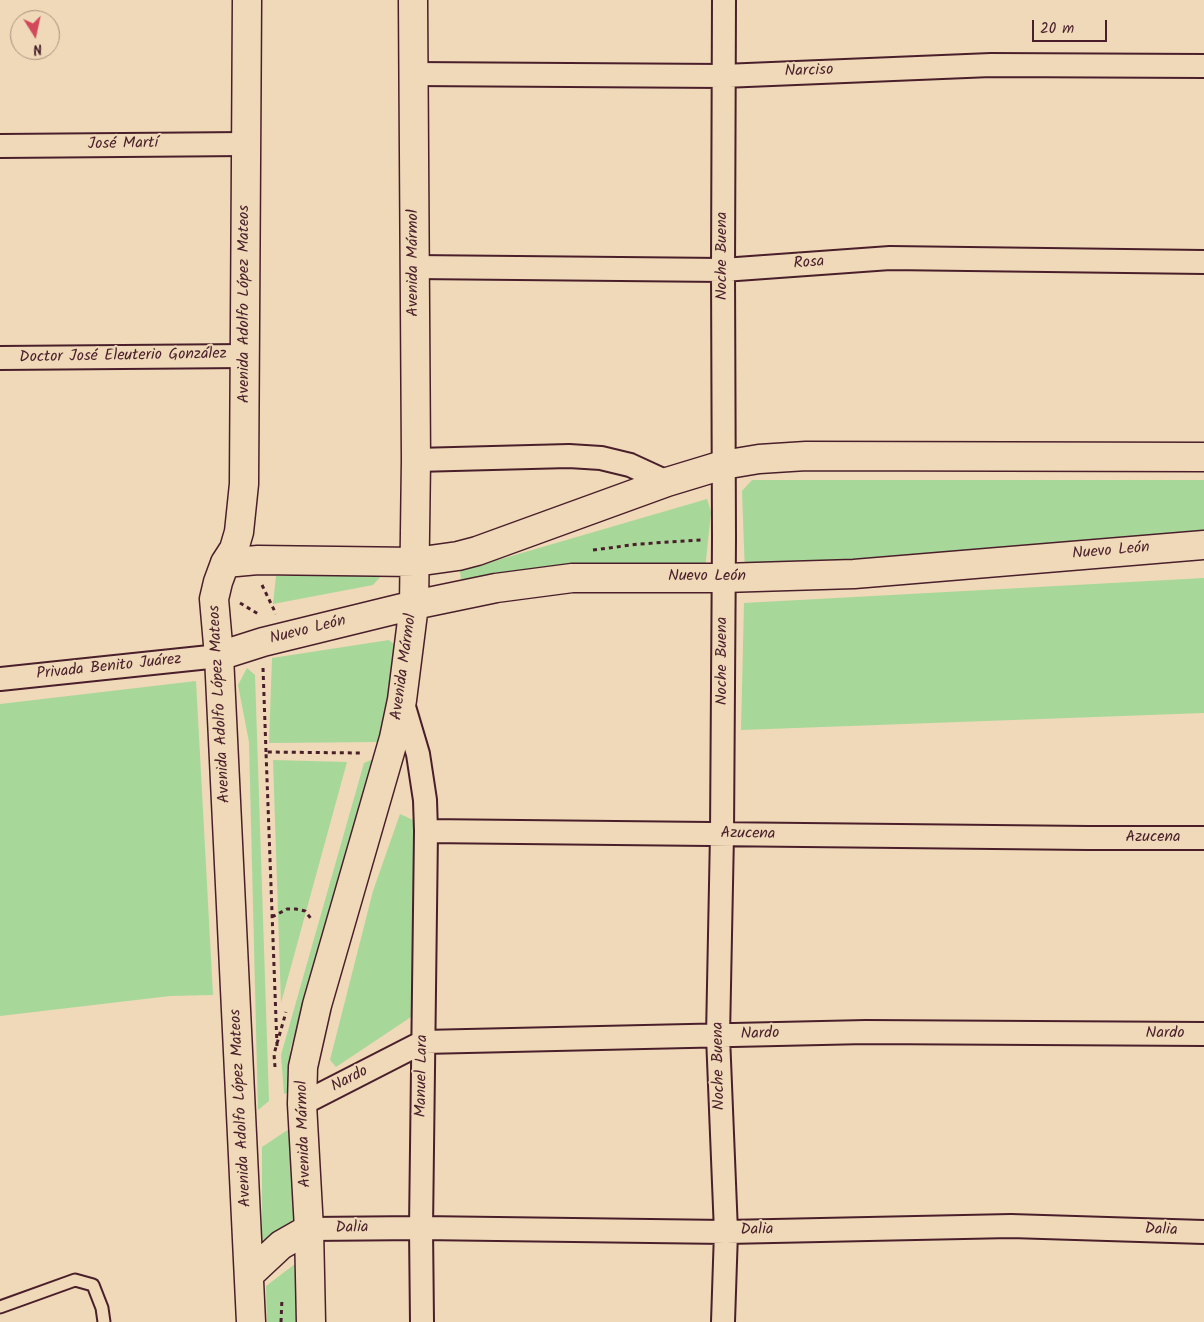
<!DOCTYPE html>
<html>
<head>
<meta charset="utf-8">
<style>
	body { margin:0 }
	#map { position:relative; width:1204px; height:1322px; overflow:hidden; background:#efd9b8; font-family:Kalam,sans-serif }
	canvas { display:block }
	.north { position:absolute; left:10px; top:10px; width:50px; height:50px; box-sizing:border-box; background:#efd9b8; border:1px solid #ad8f80; border-radius:50%; rotate:170deg; font-size:14px; font-weight:700; line-height:20px; text-align:center; color:#4a1f2b }
	.north::after { content:''; display:block; margin:auto; width:18px; height:22px; background:#d1495b; clip-path:polygon(50% 0,100% 100%,50% 72%,0 100%) }
	.scale { position:absolute; left:1032px; top:20px; width:75px; height:22px; box-sizing:border-box; border:2px solid #4a1f2b; border-top:0; padding-left:6px; font-size:15px; line-height:18px; white-space:nowrap; color:#4a1f2b; -webkit-text-stroke:4px #efd9b8; paint-order:stroke }
</style>
</head>
<body>
<div id="map">
<canvas width="1204" height="1322"></canvas>
<div class="north">N</div>
<div class="scale">20 m</div>
</div>
<script>
const c = document.querySelector('canvas').getContext('2d');
c.lineJoin = 'round';
function paint(path, color) { c.fillStyle = color; c.fill(path, 'evenodd'); }
const poly = rows => new Path2D(rows.map(r => 'M' + r).join(''));
function strokePath(path, color, width, dash) { c.strokeStyle = color; c.lineWidth = width; c.lineCap = dash ? 'butt' : 'round'; c.setLineDash(dash || []); c.stroke(path); }
function label(font, color, halo, rows, align = 'center') {
  c.font = font + ' Kalam,sans-serif'; c.lineWidth = 4; c.setLineDash([]); c.textBaseline = 'middle'; c.strokeStyle = halo; c.fillStyle = color; for (const [text, x, y, turn = 0] of rows) {
    c.save(); c.translate(x, y); c.rotate((+turn || 0) * Math.PI / 180); c.textAlign = isNaN(turn) ? turn : align; if (halo) c.strokeText(text, 0, 0); c.fillText(text, 0, 0); c.restore();
  }
}
const green = poly([
	[752,480,1204,480,1204,541,745,574,742,491],
	[707,499,711,512,705,570,462,587,460,571],
	[383,574,373,585,273,604,276,576],
	[1204,578,1204,713,741,730,744,603],
	[389,640,400,650,379,742,269,743,272,658],
	[247,668,255,675,269,1101,258,1110,249,742,238,685],
	[196,681,213,995,170,996,0,1016,0,704],
	[378,757,290,1050,292,1091,284,1094,281,1055,364,763],
	[273,760,347,762,281,1003],
	[400,814,413,820,414,1015,336,1067,330,1060,373,891],
	[292,1127,296,1230,262,1255,262,1147],
	[295,1264,298,1322,267,1322,266,1286]
]);
const path = poly([
	[593,550,639,544,701,540],
	[262,585,276,614],
	[240,603,260,615],
	[263,668,266,752],
	[272,917,287,909,296,909,305,911,312,920],
	[277,1046,266,752,360,753,359,756],
	[275,1067,274,1054,286,1012],
	[281,1322,282,1298]
]);
const service = poly([
	[0,1307,75,1280,93,1285,102,1308,104,1322]
]);
const minor = poly([
	[413,74,723,76,991,65,1204,66],
	[0,146,246,144],
	[414,267,723,270,890,258,1204,262],
	[0,358,245,356],
	[416,460,569,456,601,458,630,465,667,482],
	[0,679,219,656],
	[402,700,418,754,425,800,426,831,421,1228,422,1322],
	[426,831,1088,838,1204,838],
	[302,1104,423,1042,866,1032,1204,1034],
	[309,1229,421,1228,726,1232,1011,1226,1204,1232],
	[723,1322,726,1232,718,1036,722,834,724,538,723,270,724,0]
]);
const tertiary = poly([
	[247,0,244,484,239,532,234,549,225,563,218,582,214,599,219,656,251,1322],
	[225,563,258,560,415,562,458,556,477,551,667,482,723,465,759,459,806,456,1204,457],
	[219,656,263,642,414,605,496,588,572,578,723,578,854,574,1204,545],
	[250,1274,281,1245,309,1229],
	[311,1322,309,1229,302,1104,303,1067,317,1005,394,738,402,700,414,605,416,460,413,0]
]);
const streetNames = [
	["Narciso",809,72,-2],
	["José Martí",123,145,-1],
	["Noche Buena",723,256,-90],
	["Avenida Mármol",414,263,-90],
	["Rosa",809,264,-4],
	["Avenida Adolfo López Mateos",245,304,-90],
	["Doctor José Eleuterio González",123,357,-1],
	["Nuevo León",1111,552,-5],
	["Nuevo León",707,577],
	["Nuevo León",308,631,-14],
	["Noche Buena",723,661,-90],
	["Avenida Mármol",405,667,-82],
	["Privada Benito Juárez",109,668,-6],
	["Avenida Adolfo López Mateos",221,704,-93],
	["Azucena",748,835,1],
	["Azucena",1153,838],
	["Nardo",1165,1034],
	["Nardo",760,1035,-2],
	["Noche Buena",720,1066,-91],
	["Manuel Lara",423,1076,-89],
	["Nardo",350,1080,-27],
	["Avenida Adolfo López Mateos",242,1108,-93],
	["Avenida Mármol",305,1134,-92],
	["Dalia",352,1229,-1],
	["Dalia",757,1231,-1],
	["Dalia",1161,1231,2]
];
paint(green, '#a7d899');
strokePath(service, '#4a1f2b', 15);
strokePath(minor, '#4a1f2b', 26);
strokePath(tertiary, '#4a1f2b', 31);
strokePath(path, '#4a1f2b', 3, [4, 4]);
strokePath(service, '#efd9b8', 11);
strokePath(minor, '#efd9b8', 22);
strokePath(tertiary, '#efd9b8', 28);
label('16px', '#4a1f2b', '#efd9b8', streetNames);
</script>
</body>
</html>
